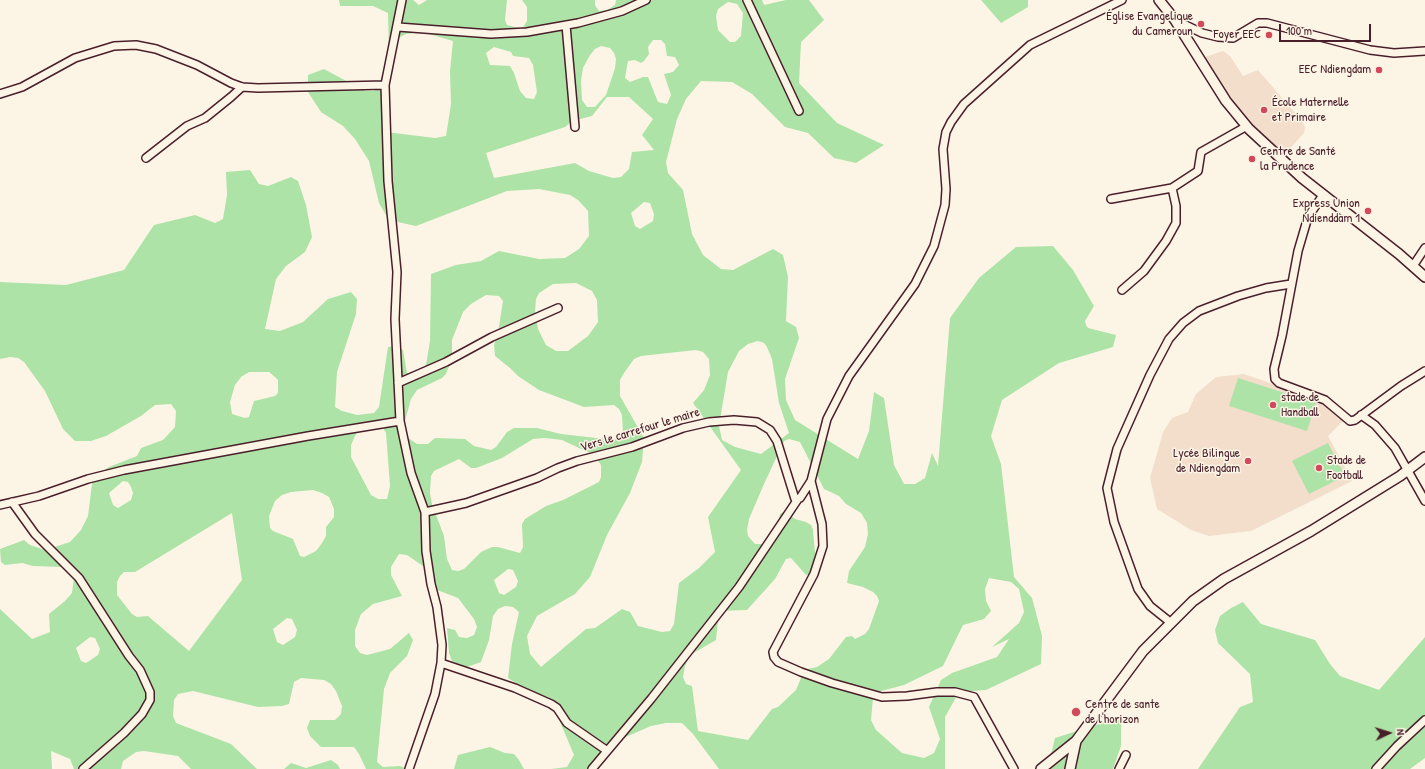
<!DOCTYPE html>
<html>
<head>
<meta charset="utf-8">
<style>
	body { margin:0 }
	#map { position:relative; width:1425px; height:769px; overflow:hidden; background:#fcf5e5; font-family:"Patrick Hand",sans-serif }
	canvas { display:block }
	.north { position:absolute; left:1369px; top:713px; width:40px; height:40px; -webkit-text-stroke:3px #fcf5e5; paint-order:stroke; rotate:86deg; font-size:11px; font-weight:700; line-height:16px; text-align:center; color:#4a1f2b }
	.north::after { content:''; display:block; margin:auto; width:14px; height:18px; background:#4a1f2b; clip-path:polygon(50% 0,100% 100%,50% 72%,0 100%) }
	.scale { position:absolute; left:1279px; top:24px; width:92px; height:18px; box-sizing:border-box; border:2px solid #4a1f2b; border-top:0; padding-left:5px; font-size:12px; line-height:14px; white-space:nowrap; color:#4a1f2b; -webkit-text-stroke:3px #fcf5e5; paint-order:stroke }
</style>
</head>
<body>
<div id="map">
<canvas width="1425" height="769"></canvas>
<div class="north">N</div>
<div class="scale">100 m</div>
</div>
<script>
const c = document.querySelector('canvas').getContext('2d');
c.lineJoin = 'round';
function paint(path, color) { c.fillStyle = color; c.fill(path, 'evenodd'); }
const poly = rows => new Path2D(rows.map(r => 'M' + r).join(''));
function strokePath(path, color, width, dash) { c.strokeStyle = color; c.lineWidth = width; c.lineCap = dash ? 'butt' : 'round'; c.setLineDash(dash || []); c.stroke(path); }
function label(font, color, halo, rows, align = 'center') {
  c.font = font + ' "Patrick Hand",sans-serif'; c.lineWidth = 3; c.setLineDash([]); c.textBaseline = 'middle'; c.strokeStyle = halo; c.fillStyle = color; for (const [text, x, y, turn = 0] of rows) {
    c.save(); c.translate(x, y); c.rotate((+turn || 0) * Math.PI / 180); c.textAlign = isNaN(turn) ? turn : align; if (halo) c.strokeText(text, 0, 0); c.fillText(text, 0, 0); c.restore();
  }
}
const built = poly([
	[1223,51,1230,56,1243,76,1258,70,1302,121,1305,127,1304,133,1283,156,1245,122,1199,59],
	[1244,374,1320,400,1343,421,1328,436,1352,481,1251,531,1209,536,1191,530,1157,509,1150,478,1163,432,1172,418,1188,412,1196,394,1216,377]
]);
const green = poly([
	[339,0,413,0,419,5,427,0,507,0,505,20,507,25,522,29,527,21,527,7,522,0,595,0,595,5,599,11,607,10,615,5,616,0,762,0,764,5,786,0,809,0,824,20,801,42,799,83,837,123,884,145,856,163,834,158,808,133,785,127,752,94,732,82,701,81,686,99,677,119,666,162,668,173,683,190,692,234,703,255,721,269,733,270,773,249,783,255,788,277,786,321,796,327,799,338,785,379,786,400,795,420,858,459,869,431,874,392,884,398,894,465,904,484,915,484,925,478,932,453,938,466,950,318,979,278,1016,247,1053,246,1073,270,1094,306,1085,321,1086,325,1088,328,1116,335,1113,347,1059,363,1002,400,991,436,1001,464,1014,577,1032,598,1042,636,1041,664,986,690,959,692,945,717,945,769,719,769,693,734,682,723,666,723,651,726,605,746,590,769,551,769,567,767,574,755,558,717,554,702,548,697,525,689,508,678,512,644,519,612,513,607,505,606,498,609,493,616,489,640,481,662,467,667,459,664,452,661,449,653,447,628,455,630,459,637,467,638,474,635,477,627,474,619,458,598,437,590,433,573,407,555,399,554,391,567,391,575,402,596,373,604,361,614,355,630,355,646,360,653,367,655,390,649,409,633,413,640,407,656,390,673,384,689,377,762,383,767,400,766,407,769,366,769,359,754,354,747,321,747,310,736,307,728,310,720,335,720,341,714,342,706,336,691,331,684,324,680,301,678,294,682,289,704,282,706,258,707,193,691,178,694,174,700,173,716,176,723,231,744,257,769,191,769,178,756,144,751,136,752,123,761,121,769,74,769,70,759,51,751,52,769,0,769,0,609,32,639,50,632,49,614,65,601,72,593,74,578,67,568,61,567,33,566,22,563,5,565,1,562,0,549,24,540,30,545,45,550,70,542,81,530,88,516,92,484,96,476,109,467,137,456,141,448,163,440,175,427,176,411,171,404,155,405,141,416,106,436,91,441,75,441,63,429,45,391,24,362,18,358,10,357,0,359,0,282,66,285,124,270,154,225,195,215,215,223,223,219,227,195,226,172,250,170,259,184,268,186,291,177,298,181,306,205,312,237,305,252,286,266,276,279,265,329,280,331,303,322,328,299,351,292,357,299,356,314,337,372,335,407,342,411,357,415,374,413,379,407,388,347,396,346,403,350,407,373,414,376,421,372,426,365,430,341,431,274,456,265,481,261,499,251,539,259,565,258,579,249,589,236,588,211,578,200,570,195,539,189,507,191,416,226,393,221,387,217,379,203,369,161,355,139,343,126,321,112,308,92,308,75,324,69,365,91,374,91,379,85,389,52,388,13,373,6,340,6],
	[728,2,737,4,743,13,741,36,735,42,730,42,718,30,716,16,718,9],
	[422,32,453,41,450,71,451,104,446,136,435,138,386,132,385,94,398,38,406,34],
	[653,40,661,40,665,44,667,56,675,57,679,65,673,72,664,74,671,95,667,104,658,102,648,77,643,77,630,82,625,78,628,61,635,60,641,63,644,61,649,54,648,47],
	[601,46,610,48,614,53,616,59,615,68,606,95,595,107,587,107,582,100,581,81,583,68,590,55,595,49],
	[494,47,511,52,513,56,529,58,533,65,537,92,534,99,526,98,520,91,514,73,510,66,490,65,486,53],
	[607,97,629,97,653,119,642,135,654,150,632,152,629,169,621,177,613,178,589,171,575,163,494,178,486,153,565,127,572,121,592,116],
	[644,202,650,203,654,214,653,221,640,229,635,226,631,213],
	[576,283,592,291,597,300,598,322,588,336,568,351,556,351,546,345,538,329,535,312,536,299,539,293,553,284],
	[486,295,499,296,503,301,498,333,494,345,495,356,510,368,518,376,539,390,584,407,614,405,619,409,622,415,623,433,614,440,561,434,537,428,514,428,507,432,496,447,491,450,474,446,465,439,435,438,428,444,417,444,407,437,405,421,411,399,417,390,442,378,446,374,452,358,452,340,463,312,471,304],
	[758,341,764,343,767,347,772,359,779,403,789,433,761,454,735,447,722,440,719,426,728,372,739,351,748,344],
	[696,350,703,352,709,359,710,375,704,390,693,403,741,470,708,517,715,552,699,568,679,583,674,624,670,631,662,632,638,626,630,612,622,609,595,628,586,629,541,667,530,654,527,636,537,616,575,594,590,577,607,535,630,493,642,462,644,438,620,396,620,380,624,373,634,359,641,356],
	[249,372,269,372,275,377,278,380,278,393,275,396,254,401,249,417,245,418,232,414,230,402,235,385,241,377],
	[370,426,382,426,386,433,390,486,387,499,378,499,371,495,351,457,351,445,356,434],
	[545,438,562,440,594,455,601,465,601,477,599,482,563,500,546,506,525,519,522,524,523,547,520,553,498,547,492,547,481,552,464,569,458,571,452,570,447,559,444,536,432,504,430,493,431,476,434,471,459,459,471,468,476,468,502,458,533,439],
	[789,439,800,442,824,489,839,496,846,504,861,513,867,523,868,534,865,547,849,571,847,583,863,587,873,592,877,596,879,601,869,629,865,634,855,639,852,636,846,637,829,659,817,667,808,669,803,673,796,690,778,707,772,709,748,740,698,731,692,686,686,684,683,677,685,666,690,655,716,640,719,611,747,610,775,579,786,559,791,558,806,575,812,574,816,564,813,530,811,525,806,522,795,519,785,511,780,514,775,536,767,544,755,544,748,536,747,530,749,519,764,484,784,441],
	[123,481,128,482,131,487,133,493,131,500,118,508,113,505,109,493],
	[313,490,322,493,329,497,334,509,334,517,326,527,326,536,322,543,316,551,304,557,300,556,293,539,273,531,270,528,269,516,275,501,282,495,291,492],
	[232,513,242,580,189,651,148,616,137,617,132,614,117,595,117,582,120,576,124,572,135,572],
	[508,569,513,570,518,581,516,587,504,595,499,593,494,580],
	[989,578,1011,582,1019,589,1024,612,1019,623,992,647,1009,639,997,657,952,673,941,680,929,707,940,739,934,753,924,758,902,753,876,730,871,720,873,698,881,691,904,685,943,666,963,625,984,619,991,611,986,601,985,589],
	[287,618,292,619,297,630,295,637,283,645,277,642,273,629],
	[90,637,95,638,100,649,98,655,86,663,81,661,76,648],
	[981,0,1028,0,1028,7,1001,23],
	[1238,378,1316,403,1307,431,1229,406],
	[1328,443,1345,476,1309,494,1292,461],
	[1243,602,1261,624,1315,640,1330,664,1340,676,1379,690,1425,637,1425,758,1410,769,1198,769,1240,707,1253,702,1250,674,1218,643,1215,630,1220,616,1231,608],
	[1121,717,1121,746,1113,769,1049,769,1049,763,1055,738],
	[490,747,505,753,514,754,519,760,524,769,454,769,458,755],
	[331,760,338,765,340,769,284,769,291,763,306,768]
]);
const minor = poly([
	[402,0,385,85,388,181,397,272,395,319,400,421,411,473,425,512,426,551,431,584,437,607,442,645,441,663,435,694,409,769],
	[747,0,799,111],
	[1175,20,1202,33,1218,37,1233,38,1258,23,1267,23,1370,50,1394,53,1425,51],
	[566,25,575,127],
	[398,27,491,34,527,32,578,23,622,11,646,0],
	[0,94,22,87,75,58,114,46,136,45,156,49,197,65,231,83,242,87,258,88,385,85],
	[146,158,187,126,205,118,231,97,242,87],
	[1323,195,1308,217,1298,251,1282,336,1274,369,1275,379,1279,383,1325,400,1350,421,1355,420,1401,386,1425,371],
	[1111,199,1172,188,1198,171,1201,152,1247,126],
	[1413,266,1425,248],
	[1122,290,1144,271,1166,241,1176,223,1176,206,1172,188],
	[398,383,446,362,492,337,558,308],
	[1361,415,1375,425,1395,448,1425,501],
	[12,502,35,534,79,578,129,656,140,670,150,692,150,700,142,714,124,733,83,769],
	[0,505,39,496,88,479,124,470,308,436,400,421],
	[425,512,466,503,537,478,558,468,577,461,632,447,683,428,709,422,734,420,757,422,770,430,777,441,795,499,800,498,811,481],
	[1170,622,1150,606,1138,589,1114,522,1107,488,1117,449,1150,375,1169,339,1183,323,1199,311,1238,296,1266,288,1291,284],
	[441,663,515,688,551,704,557,708,567,723,606,750],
	[592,769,651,699,739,587,798,499],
	[1014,769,974,697,955,692,937,692,907,696,882,697,832,683,801,672,778,662,774,657,773,652,814,574,823,546,822,524,811,481,827,419,849,376,915,284,934,246,945,205,946,189,943,149,946,132,951,122,964,104,1030,45,1122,0],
	[1119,769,1126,755],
	[1376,769,1397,746,1425,720]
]);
const tertiary = poly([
	[1159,0,1175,20,1226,101,1249,129,1302,178,1399,254,1425,277],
	[1041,769,1076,741,1143,651,1193,601,1224,579,1311,531,1400,476,1425,457],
	[1070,769,1076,741]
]);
const markers = [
	[1201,24,4,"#d1495b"],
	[1269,35,4,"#d1495b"],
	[1379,70,4,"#d1495b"],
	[1264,110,4,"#d1495b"],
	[1252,159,4,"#d1495b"],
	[1368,211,4,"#d1495b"],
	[1273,405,4,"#d1495b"],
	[1248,461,4,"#d1495b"],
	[1319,468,4,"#d1495b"],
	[1076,712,5,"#d1495b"]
];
const poiNames = [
	["Église Evangelique",1193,17],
	["du Cameroun",1193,32],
	["Foyer EEC",1261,35],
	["EEC Ndiengdam",1371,70],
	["École Maternelle",1272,103,"left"],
	["et Primaire",1272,118,"left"],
	["Centre de Santé",1260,152,"left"],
	["la Prudence",1260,167,"left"],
	["Express Union",1360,204],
	["Ndienddam 1",1360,219],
	["stade de",1281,398,"left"],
	["Handball",1281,413,"left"],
	["Lycée Bilingue",1240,454],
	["de Ndiengdam",1240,469],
	["Stade de",1327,461,"left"],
	["Football",1327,476,"left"],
	["Centre de sante",1085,705,"left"],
	["de l'horizon",1085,720,"left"]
];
const streetNames = [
	["Vers le carrefour le maire",640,430,-17]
];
paint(built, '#f2decb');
paint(green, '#ade3a6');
strokePath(minor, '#4a1f2b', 10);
strokePath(tertiary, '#4a1f2b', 12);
strokePath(minor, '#fcf5e5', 7);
strokePath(tertiary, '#fcf5e5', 9);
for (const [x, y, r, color] of markers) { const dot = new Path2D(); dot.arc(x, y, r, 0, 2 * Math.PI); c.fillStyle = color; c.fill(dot); strokePath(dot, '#fcf5e5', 1.5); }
label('13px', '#4a1f2b', '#fcf5e5', poiNames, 'right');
label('13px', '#4a1f2b', '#fcf5e5', streetNames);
</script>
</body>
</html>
